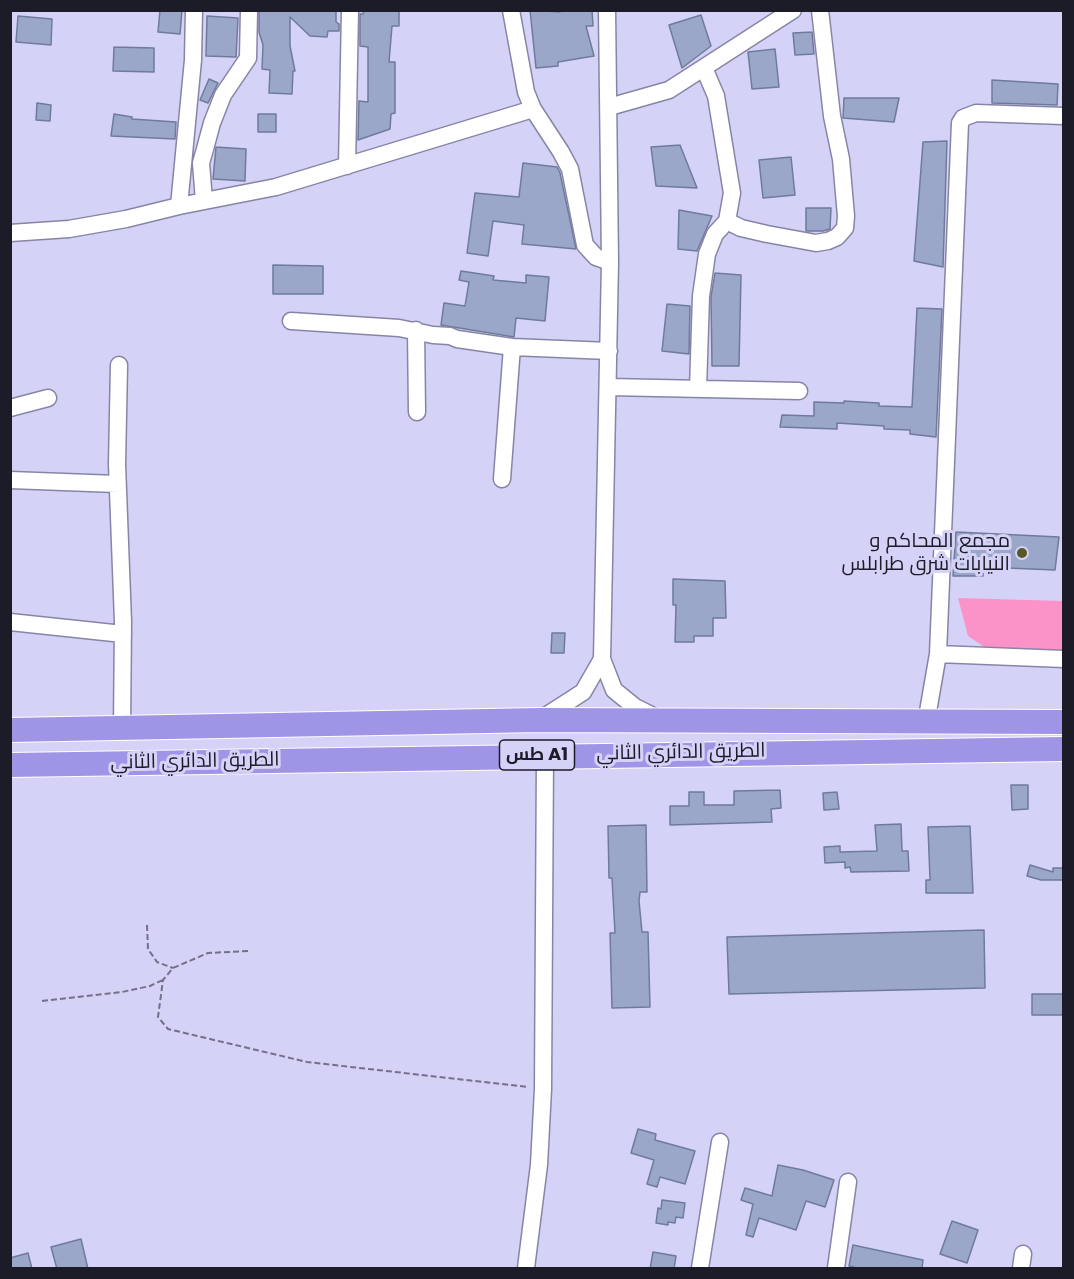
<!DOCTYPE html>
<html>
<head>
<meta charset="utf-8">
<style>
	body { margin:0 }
	#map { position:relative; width:1074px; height:1279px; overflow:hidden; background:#d5d2f7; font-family:Poppins,sans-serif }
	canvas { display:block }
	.frame { position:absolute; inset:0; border:12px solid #1c1b28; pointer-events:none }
</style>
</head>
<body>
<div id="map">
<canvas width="1074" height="1279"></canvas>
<div class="frame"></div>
</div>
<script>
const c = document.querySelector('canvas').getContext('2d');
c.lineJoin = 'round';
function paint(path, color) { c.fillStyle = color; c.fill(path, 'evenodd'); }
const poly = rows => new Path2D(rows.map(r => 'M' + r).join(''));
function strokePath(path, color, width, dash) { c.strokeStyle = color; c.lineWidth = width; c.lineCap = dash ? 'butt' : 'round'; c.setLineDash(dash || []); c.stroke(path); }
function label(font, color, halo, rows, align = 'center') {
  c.font = font + ' Poppins,Cairo,sans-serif'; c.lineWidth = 6; c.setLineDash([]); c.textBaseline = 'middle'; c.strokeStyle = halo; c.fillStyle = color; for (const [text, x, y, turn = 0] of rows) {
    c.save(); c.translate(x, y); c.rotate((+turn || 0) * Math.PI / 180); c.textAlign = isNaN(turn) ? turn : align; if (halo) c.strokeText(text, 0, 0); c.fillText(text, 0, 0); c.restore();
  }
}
const green = poly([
	[958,598,1063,601,1063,655,993,653,968,636]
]);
const building = poly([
	[160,10,182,10,180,34,158,32,160,10],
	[259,10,336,10,336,22,339,24,339,31,328,31,327,37,310,36,290,17,290,46,295,71,293,71,292,94,269,93,270,70,262,69,263,45,259,32,259,10],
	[364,10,399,10,399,26,392,26,389,62,395,62,395,113,391,114,390,129,358,140,359,101,368,102,368,47,360,46,360,14,363,14,364,10],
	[530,10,560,12,560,10,592,10,593,26,586,26,594,56,558,62,558,66,536,68,530,10],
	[701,15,711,46,682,68,669,25,701,15],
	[18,16,52,19,51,45,16,42,18,16],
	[207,16,238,18,236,57,206,56,207,16],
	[812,32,814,54,795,55,793,33,812,32],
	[114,47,154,48,154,72,113,71,114,47],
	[775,49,779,87,752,89,748,52,775,49],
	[209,79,218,83,208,103,200,100,209,79],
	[992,80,1058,84,1057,105,992,103,992,80],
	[844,98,899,98,894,122,843,118,844,98],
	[37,103,51,105,50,121,36,120,37,103],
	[114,114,132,117,132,119,176,122,175,139,111,136,114,114],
	[258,114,276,114,276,132,258,132,258,114],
	[947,141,943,267,914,261,923,142,947,141],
	[680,145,697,188,656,186,651,147,680,145],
	[216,147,246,149,245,181,213,179,216,147],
	[791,157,795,195,763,198,759,160,791,157],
	[523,163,557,167,560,173,576,249,522,244,524,225,493,221,488,256,467,253,475,193,519,197,523,163],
	[806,208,831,208,830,229,823,231,806,231,806,208],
	[679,210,712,216,697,251,678,249,679,210],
	[273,265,323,266,323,294,273,294,273,265],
	[461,271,494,276,493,280,526,283,526,275,549,277,545,321,516,318,514,337,441,325,444,303,465,306,469,282,459,280,461,271],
	[715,273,741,275,739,366,712,366,711,297,715,273],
	[667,304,690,306,689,354,662,351,667,304],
	[917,308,942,309,936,437,910,434,910,430,884,429,884,426,837,423,837,429,780,427,782,415,814,416,814,402,844,403,844,401,879,403,879,406,912,407,917,308],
	[956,532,1059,537,1055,570,983,567,983,576,953,576,956,532],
	[673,579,725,581,726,618,713,618,713,636,694,636,694,642,675,642,676,605,673,605,673,579],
	[552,633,565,633,564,653,551,653,552,633],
	[1011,785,1028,785,1028,809,1012,810,1011,785],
	[780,790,781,808,771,809,772,822,670,825,670,806,689,806,689,792,704,792,704,805,734,805,734,791,780,790],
	[837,792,839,809,824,810,823,793,837,792],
	[901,824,902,851,908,851,909,871,851,872,850,867,845,868,845,862,825,863,824,847,840,846,840,852,877,851,875,825,901,824],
	[646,825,647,892,640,892,639,901,642,932,648,932,650,1007,612,1008,610,933,615,933,612,878,609,878,608,826,646,825],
	[970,826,973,893,926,893,926,880,930,880,928,827,970,826],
	[1030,865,1053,872,1053,868,1064,868,1064,880,1041,880,1027,876,1030,865],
	[984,930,985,988,729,994,727,937,984,930],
	[1032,994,1064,994,1064,1015,1032,1015,1032,994],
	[638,1129,656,1134,655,1140,695,1151,685,1184,660,1177,657,1187,647,1184,654,1160,631,1153,638,1129],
	[778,1165,803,1170,834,1180,825,1207,806,1201,796,1230,759,1218,753,1237,746,1235,753,1204,741,1200,745,1188,772,1196,778,1165],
	[662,1200,685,1203,683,1218,676,1217,675,1223,668,1222,668,1225,656,1223,658,1208,661,1209,662,1200],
	[952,1221,978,1230,967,1263,940,1254,952,1221],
	[81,1239,88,1269,57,1269,51,1247,81,1239],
	[853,1245,923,1260,922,1269,861,1269,849,1266,853,1245],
	[653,1252,676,1256,674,1269,650,1269,653,1252],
	[28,1253,32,1269,10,1269,10,1258,28,1253]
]);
const path = poly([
	[147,925,148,949,157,962,173,968],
	[248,951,208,953,173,968,163,980,158,1017,168,1029,307,1062,528,1087],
	[42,1001,122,992,150,986,163,980]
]);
const minor = poly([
	[511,10,526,92,533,109,561,152,570,169,585,245,596,257,610,262],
	[609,107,669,90,793,10],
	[347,166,350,10],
	[204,201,201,163,205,149,212,123,223,95,248,58,249,10],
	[179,206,193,60,194,10],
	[727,221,741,228,767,234,816,243,828,241,837,237,845,228,846,216,841,159,832,116,820,10],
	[10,233,69,229,126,219,179,206,276,187,533,109],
	[291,321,399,328,433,335,450,336,457,339,512,347],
	[416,330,417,412],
	[119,365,117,464,123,622,122,728],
	[609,387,799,391],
	[698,389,701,296,707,254,715,234,727,221,732,193,716,96,704,68],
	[10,408,48,398],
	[502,479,512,347,609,351],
	[10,480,117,484],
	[10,622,123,634],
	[938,654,1064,659],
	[602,659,614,690,635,707,657,718],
	[541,719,583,692,602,659,610,262,607,10],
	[926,723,938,654,960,123,963,118,976,113,1064,116],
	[526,1268,539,1165,543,1089,545,755],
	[700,1268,720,1142],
	[836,1268,848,1182],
	[1021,1268,1023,1254]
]);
const highway = poly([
	[10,730,540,720,1064,722],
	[10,765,1064,749]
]);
const markers = [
	[1022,553,6,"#595926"]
];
const shields = [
	[537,755,75]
];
const shieldNames = [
	["طس A1",537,755]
];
const poiNames = [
	["مجمع المحاكم و",1010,542],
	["النيابات شرق طرابلس",1010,565]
];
const streetNames = [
	["الطريق الدائري الثاني",681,753,-1],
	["الطريق الدائري الثاني",195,762,-1]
];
paint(green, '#fb93c8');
paint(building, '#9aa7c8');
strokePath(building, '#6f7b9a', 1.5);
strokePath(minor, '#8785a6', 19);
strokePath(highway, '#fff', 26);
strokePath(path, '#737189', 2, [6, 3]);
strokePath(minor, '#fff', 16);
strokePath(highway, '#9f95e6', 24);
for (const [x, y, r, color] of markers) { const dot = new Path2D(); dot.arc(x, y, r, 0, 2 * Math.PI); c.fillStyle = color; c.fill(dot); strokePath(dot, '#d5d2f7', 2); }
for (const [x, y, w] of shields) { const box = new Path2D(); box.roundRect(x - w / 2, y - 15, w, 30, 4.5); c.fillStyle = '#d5d2f7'; c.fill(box); strokePath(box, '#1c1b28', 1.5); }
label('bold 18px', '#1c1b28', null, shieldNames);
label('20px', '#1c1b28', '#d5d2f7', poiNames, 'right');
label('20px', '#1c1b28', '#d5d2f7', streetNames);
</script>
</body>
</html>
